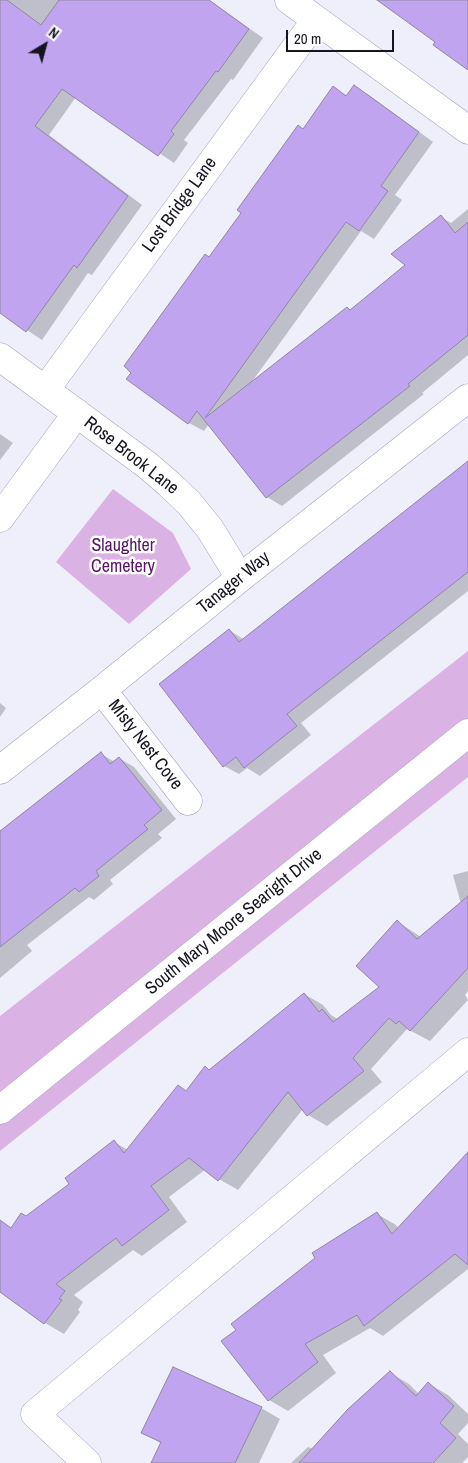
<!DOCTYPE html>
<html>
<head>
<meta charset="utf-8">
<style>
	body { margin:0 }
	#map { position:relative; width:468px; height:1463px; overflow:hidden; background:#eeeffb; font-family:"Archivo Narrow",sans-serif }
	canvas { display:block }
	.north { position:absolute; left:20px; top:20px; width:50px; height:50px; -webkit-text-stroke:4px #fefefe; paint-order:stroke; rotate:37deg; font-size:14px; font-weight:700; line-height:20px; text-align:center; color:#15151f }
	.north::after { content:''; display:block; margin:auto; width:18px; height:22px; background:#15151f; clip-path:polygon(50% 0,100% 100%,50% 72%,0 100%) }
	.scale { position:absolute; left:286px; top:30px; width:108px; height:22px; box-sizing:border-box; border:2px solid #15151f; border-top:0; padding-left:6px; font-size:15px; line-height:18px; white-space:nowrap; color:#15151f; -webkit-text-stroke:4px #fefefe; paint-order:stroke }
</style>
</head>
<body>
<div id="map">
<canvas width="468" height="1463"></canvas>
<div class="north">N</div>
<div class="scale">20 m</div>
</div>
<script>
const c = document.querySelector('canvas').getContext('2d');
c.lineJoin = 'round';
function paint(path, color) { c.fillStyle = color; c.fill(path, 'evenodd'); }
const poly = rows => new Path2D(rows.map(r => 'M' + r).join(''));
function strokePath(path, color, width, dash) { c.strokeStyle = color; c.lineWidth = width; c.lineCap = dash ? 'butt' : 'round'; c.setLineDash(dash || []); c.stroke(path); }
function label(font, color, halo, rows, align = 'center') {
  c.font = font + ' "Archivo Narrow",sans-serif'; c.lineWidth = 5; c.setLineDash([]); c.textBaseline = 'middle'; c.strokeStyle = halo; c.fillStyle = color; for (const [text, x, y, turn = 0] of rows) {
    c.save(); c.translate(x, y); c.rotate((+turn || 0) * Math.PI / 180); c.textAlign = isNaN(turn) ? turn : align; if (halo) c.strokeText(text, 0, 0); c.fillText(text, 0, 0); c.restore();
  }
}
const green = poly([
	[113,489,173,533,191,569,129,624,56,562],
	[468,651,468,777,0,1151,0,1016]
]);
const shadow = poly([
	[0,0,209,0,263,38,233,80,231,79,184,140,188,143,174,163,76,97,49,135,142,205,92,275,88,273,42,340,0,312],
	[354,87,369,95,433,142,395,195,402,200,374,239,361,231,251,383,348,308,351,310,407,265,441,217,451,223,468,209,468,355,422,393,424,394,282,506,267,497,209,424,204,431,189,423,128,379,209,258,333,88,348,96],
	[0,434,13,443,0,460],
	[468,462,468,591,301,723,311,735,260,776,247,768,239,774,224,766,229,630,243,639],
	[0,703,6,708,0,717],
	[101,754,115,762,119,758,134,767,176,819,158,834,162,838,110,880,113,884,94,900,89,897,27,945,32,951,0,978,0,833],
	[468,871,468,991,465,995,468,1000,430,1041,407,1029,371,1069,382,1082,327,1126,308,1115,303,1109,238,1190,219,1179,206,1169,169,1197,187,1222,142,1256,133,1250,74,1295,83,1302,78,1310,80,1312,64,1334,45,1323,0,1291,0,1233,12,1229,71,1184,114,1142,128,1150,187,1091,304,994,323,1005,331,1015,339,1020,381,987,398,922,421,937,461,904,453,875],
	[468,1159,468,1269,383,1336,370,1328,323,1355,336,1373,288,1411,269,1400,377,1214,396,1225,399,1229],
	[390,1373,409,1384,419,1394,429,1384,448,1395,468,1414,468,1423,458,1434,468,1444,468,1457,462,1463,291,1463,308,1447,313,1449],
	[261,1408,280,1419,259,1463,168,1463,162,1444,143,1433]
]);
const building = poly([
	[0,0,7,0,41,25,59,0,209,0,249,29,218,72,216,71,171,131,174,134,158,156,62,89,35,126,128,196,77,268,74,265,26,332,0,313,0,0],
	[377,0,468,0,468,70,433,45,435,42,377,0],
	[354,85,419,132,381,186,388,191,359,231,346,222,205,418,347,307,350,310,405,265,391,254,441,215,455,233,468,222,468,335,408,384,410,386,266,498,197,411,188,424,126,379,131,373,124,366,205,254,209,257,241,213,237,210,298,125,303,129,333,86,346,96,354,85],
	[468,461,468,572,287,714,297,726,244,768,236,757,223,767,159,684,229,629,239,642,468,461],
	[101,752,110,764,119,757,162,810,144,825,148,829,96,871,99,876,79,892,75,888,0,947,0,831,101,752],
	[468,896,468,968,410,1031,399,1021,396,1024,389,1018,353,1058,364,1071,307,1116,288,1092,218,1181,189,1158,151,1186,169,1210,122,1246,116,1238,56,1284,65,1291,59,1299,62,1300,44,1324,0,1292,0,1220,11,1228,21,1213,26,1216,69,1184,65,1178,114,1140,124,1153,178,1085,186,1091,205,1066,209,1070,304,993,319,1012,322,1009,333,1022,379,987,356,966,397,920,417,939,468,896],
	[468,1152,468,1265,455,1254,364,1326,357,1315,305,1344,318,1362,268,1401,221,1341,236,1330,231,1324,315,1258,312,1253,377,1212,392,1234,468,1152],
	[173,1367,262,1407,235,1463,151,1463,161,1442,141,1433,173,1367],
	[390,1371,416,1396,428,1382,454,1406,440,1423,456,1438,433,1463,299,1463,348,1409,390,1371]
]);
const minor = poly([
	[289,0,468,130],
	[0,357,147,465,169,484,189,503,210,529,240,578],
	[45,390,316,20],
	[0,518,77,413],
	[102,690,188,801],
	[0,770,102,690,240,578,468,398],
	[0,1110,468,733],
	[87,1463,35,1414,468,1052]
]);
const streetNames = [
	["Lost Bridge Lane",180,205,-54],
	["Rose Brook Lane",131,456,38],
	["Tanager Way",234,583,-39],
	["Misty Nest Cove",145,745,52],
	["South Mary Moore Searight Drive",234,922,-39]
];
const parkNames = [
	["Slaughter",123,546],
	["Cemetery",123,567]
];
paint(green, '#dbb2e4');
paint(shadow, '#0003');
paint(building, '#c0a4ef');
strokePath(building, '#9087a1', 1);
strokePath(minor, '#a3a5c1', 29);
strokePath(minor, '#fff', 28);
label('18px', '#15151f', '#fefefe', streetNames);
label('18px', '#571565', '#fefefe', parkNames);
</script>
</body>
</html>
